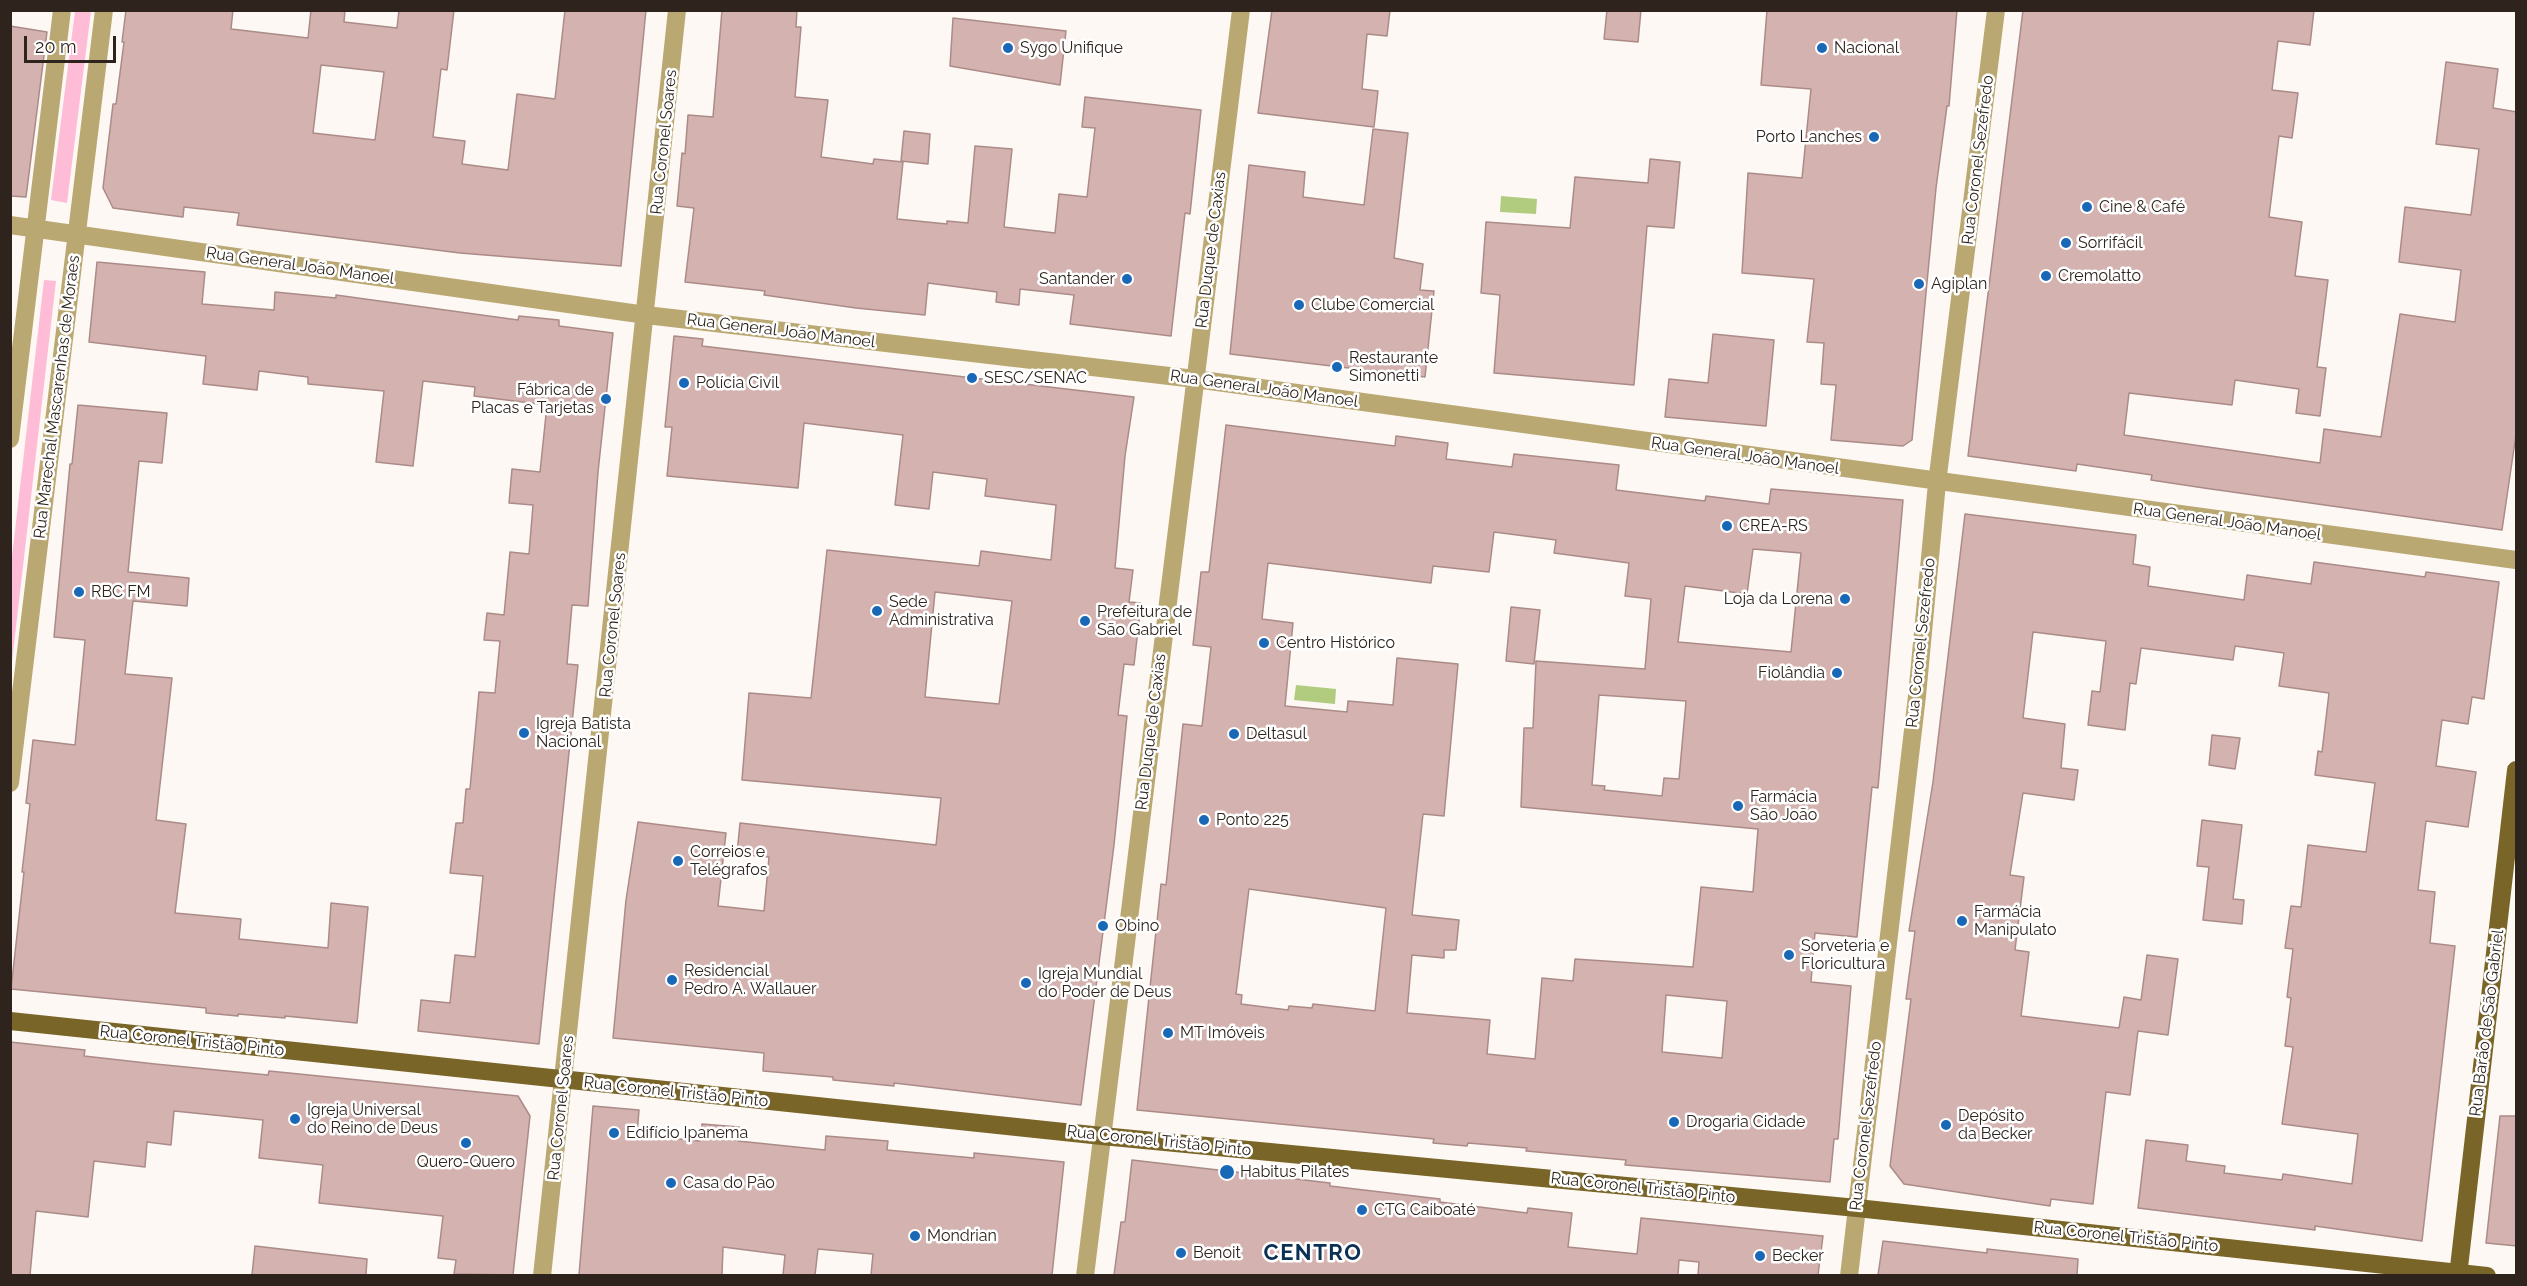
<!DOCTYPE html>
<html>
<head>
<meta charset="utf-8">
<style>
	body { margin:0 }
	#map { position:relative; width:2527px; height:1286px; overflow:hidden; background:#fdf8f4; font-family:Raleway,sans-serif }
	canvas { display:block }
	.frame { position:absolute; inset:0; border:12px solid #2e241d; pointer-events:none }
	.scale { position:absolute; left:24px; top:36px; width:92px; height:27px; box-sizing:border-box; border:3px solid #2e241d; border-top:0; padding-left:8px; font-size:18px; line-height:21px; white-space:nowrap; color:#2e241d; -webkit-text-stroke:4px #fff; paint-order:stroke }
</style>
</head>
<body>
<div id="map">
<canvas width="2527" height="1286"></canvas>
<div class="frame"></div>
<div class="scale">20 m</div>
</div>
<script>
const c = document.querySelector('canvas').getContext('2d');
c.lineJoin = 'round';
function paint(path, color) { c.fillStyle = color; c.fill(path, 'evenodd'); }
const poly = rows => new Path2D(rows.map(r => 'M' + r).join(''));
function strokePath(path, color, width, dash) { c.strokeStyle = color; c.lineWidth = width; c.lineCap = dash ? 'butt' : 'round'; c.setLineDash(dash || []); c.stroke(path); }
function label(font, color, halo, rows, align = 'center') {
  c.font = font + ' Raleway,sans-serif'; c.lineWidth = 5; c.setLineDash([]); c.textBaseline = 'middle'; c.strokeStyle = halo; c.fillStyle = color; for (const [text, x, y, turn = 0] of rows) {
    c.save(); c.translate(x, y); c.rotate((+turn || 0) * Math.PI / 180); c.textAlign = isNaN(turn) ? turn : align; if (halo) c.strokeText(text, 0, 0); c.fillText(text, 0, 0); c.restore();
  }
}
const green = poly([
	[75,11,91,11,67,203,51,200],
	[44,280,56,281,11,670,11,565]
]);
const water = poly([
	[1501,196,1537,199,1536,214,1500,212],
	[1296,685,1336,689,1335,704,1294,700]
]);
const building = poly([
	[126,10,233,10,231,29,308,38,311,10,345,10,344,22,397,28,399,10,454,10,447,70,441,69,433,137,465,141,462,164,508,170,517,94,555,99,565,10,646,10,621,266,460,253,237,225,239,213,184,207,183,217,113,208,103,188,113,104,116,104,124,42,122,42,126,10],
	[321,65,384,72,375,140,313,133,321,65],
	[722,10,797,10,796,27,801,27,795,97,828,100,821,157,873,164,874,159,903,162,897,219,947,224,947,221,968,223,975,146,1012,149,1004,227,1055,233,1059,194,1087,197,1095,128,1082,127,1085,97,1201,110,1190,214,1185,213,1171,336,1070,324,1074,295,1020,289,1019,305,996,302,997,292,928,283,925,315,856,308,764,295,765,291,685,282,694,208,677,206,682,153,685,154,688,115,713,117,722,10],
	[1272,10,1390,10,1387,36,1367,34,1362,89,1378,91,1374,127,1258,113,1272,10],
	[1607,10,1641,10,1638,42,1604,39,1607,10],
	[1767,10,1957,10,1949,106,1947,106,1936,188,1912,440,1903,446,1831,440,1836,385,1821,384,1824,343,1807,342,1814,279,1742,273,1748,173,1802,178,1811,89,1761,85,1767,10],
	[2023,10,2314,10,2310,45,2278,41,2272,90,2298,93,2292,138,2279,136,2269,217,2302,222,2295,276,2328,280,2317,367,2326,368,2320,416,2296,413,2299,389,2235,380,2232,405,2129,393,2124,435,2320,463,2324,429,2381,437,2400,314,2455,322,2461,270,2399,262,2405,207,2471,215,2479,149,2436,144,2446,62,2498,69,2493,108,2517,112,2517,428,2502,530,2204,488,2151,480,2152,475,2077,464,2076,471,1968,456,2023,10],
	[953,18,1066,31,1060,85,950,66,953,18],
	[10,26,47,32,26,197,10,196,10,26],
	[1373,129,1408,133,1394,258,1423,264,1420,290,1434,291,1425,377,1230,354,1249,165,1305,172,1303,197,1364,205,1373,129],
	[904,131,930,134,928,164,901,161,904,131],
	[1650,159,1680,162,1674,228,1647,226,1634,385,1494,373,1500,295,1481,293,1486,222,1570,228,1575,177,1648,183,1650,159],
	[97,262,205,272,202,304,274,310,275,292,336,298,336,295,518,320,519,316,559,320,559,326,613,333,598,472,588,606,572,605,567,664,578,665,539,1044,418,1031,421,1000,450,1003,455,955,475,957,483,876,450,873,456,823,463,823,466,789,470,789,479,692,495,693,500,641,484,640,487,613,504,615,510,552,529,554,533,505,509,503,512,469,540,472,547,405,474,396,475,387,423,381,413,466,376,462,384,391,308,384,308,377,259,371,257,390,203,384,206,356,89,342,97,262],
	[1713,334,1774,340,1766,426,1665,417,1669,379,1708,383,1713,334],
	[674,336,703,339,702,346,1134,397,1125,456,1115,568,1133,570,1129,602,1141,603,1134,665,1124,664,1118,715,1127,716,1114,845,1081,1105,894,1083,894,1086,833,1080,833,1077,763,1071,764,1053,613,1038,626,900,638,822,726,833,718,906,764,911,769,857,737,854,740,823,936,845,941,798,742,780,749,693,811,698,827,550,979,566,981,551,1051,560,1056,505,985,496,987,479,933,472,929,509,895,505,903,435,804,423,798,488,667,476,672,427,665,427,674,336],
	[935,592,1012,601,999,704,925,697,935,592],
	[78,405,167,413,162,463,139,461,128,572,189,578,187,606,133,601,125,674,172,678,156,820,186,824,175,913,241,919,239,939,328,948,331,903,368,907,357,1023,285,1016,285,1018,238,1014,238,1016,206,1013,206,1008,11,989,24,872,22,872,30,804,26,803,33,740,75,745,85,640,54,637,70,464,72,464,78,405],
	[1226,425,1395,446,1396,436,1448,443,1446,459,1512,467,1514,454,1619,465,1616,490,1705,501,1706,496,1769,504,1771,489,1903,500,1878,788,1872,787,1857,937,1815,933,1811,982,1851,986,1838,1139,1834,1139,1830,1182,1625,1165,1626,1160,1526,1151,1527,1148,1468,1143,1467,1146,1433,1143,1434,1139,1137,1110,1161,884,1166,885,1183,724,1202,726,1211,647,1193,645,1201,572,1209,572,1226,425],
	[1494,532,1556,540,1554,553,1629,563,1625,596,1651,599,1645,669,1536,661,1533,728,1524,728,1521,807,1758,829,1753,892,1701,887,1693,967,1575,959,1573,981,1542,978,1535,1059,1487,1054,1490,1020,1407,1013,1412,955,1444,958,1444,950,1456,950,1459,920,1412,915,1423,814,1444,816,1458,664,1397,658,1393,705,1348,701,1347,712,1285,706,1293,623,1262,619,1268,563,1431,583,1433,566,1489,572,1494,532],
	[1753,549,1801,553,1791,652,1678,642,1685,586,1747,594,1753,549],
	[1599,695,1686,701,1679,779,1664,778,1662,796,1604,790,1605,786,1592,785,1599,695],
	[1249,889,1386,908,1375,1011,1313,1004,1312,1008,1289,1006,1288,1010,1241,1004,1242,995,1236,994,1249,889],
	[1666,995,1727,1001,1722,1058,1662,1052,1666,995],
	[1965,514,2136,535,2133,564,2150,567,2148,586,2244,600,2247,575,2311,584,2314,562,2425,577,2426,572,2499,582,2484,699,2472,697,2468,724,2442,720,2436,766,2476,772,2468,827,2426,821,2418,890,2435,892,2430,943,2455,946,2422,1241,2315,1226,2315,1230,2138,1208,2146,1140,2188,1145,2186,1161,2225,1166,2224,1173,2282,1180,2283,1174,2352,1184,2358,1134,2282,1124,2293,1047,2285,1046,2291,998,2287,997,2293,949,2285,948,2291,906,2301,907,2308,845,2366,852,2375,783,2315,775,2318,751,2322,752,2329,693,2279,686,2284,653,2235,646,2233,660,2141,648,2136,684,2130,683,2125,730,2088,725,2092,691,2100,692,2106,641,2033,632,2023,718,2065,724,2061,768,2078,770,2074,800,2023,793,2010,875,2024,877,2015,950,2029,952,2021,1016,2119,1028,2124,997,2141,1000,2147,955,2178,959,2168,1035,2138,1031,2130,1095,2106,1092,2093,1204,2051,1199,2050,1206,1904,1184,1890,1166,1911,999,1906,999,1915,931,1909,931,1933,782,1965,514],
	[1511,607,1540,610,1534,664,1506,661,1511,607],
	[2212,735,2240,738,2235,769,2209,765,2212,735],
	[2202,820,2242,825,2233,899,2244,900,2242,924,2203,920,2209,867,2197,866,2202,820],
	[10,1042,85,1050,84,1056,155,1064,268,1075,269,1071,518,1096,530,1116,513,1275,454,1274,456,1260,438,1258,443,1216,319,1203,323,1165,259,1158,263,1120,174,1111,171,1145,147,1142,145,1167,94,1161,88,1217,36,1211,30,1275,10,1275,10,1042],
	[593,1106,639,1110,637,1135,700,1141,702,1124,739,1127,738,1141,825,1150,826,1136,888,1141,887,1150,974,1158,974,1153,1064,1162,1052,1275,871,1275,873,1254,818,1249,815,1275,783,1275,785,1255,723,1247,722,1275,579,1275,593,1106],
	[2500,1116,2517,1116,2517,1246,2486,1243,2500,1116],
	[1132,1160,1330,1183,1330,1186,1440,1199,1440,1202,1527,1213,1528,1208,1572,1213,1568,1247,1637,1254,1641,1218,1823,1236,1818,1275,1698,1275,1699,1262,1679,1260,1678,1275,1114,1275,1121,1222,1125,1222,1132,1160],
	[1883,1241,1987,1253,1987,1249,2078,1259,2077,1275,1878,1275,1883,1241],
	[255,1246,367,1259,366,1275,252,1275,255,1246]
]);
const minor = poly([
	[10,225,646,315,1195,379,2516,560],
	[10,439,62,10],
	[10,783,104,10],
	[542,1276,677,10],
	[1085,1276,1241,10],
	[1849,1276,1917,696,1937,483,1996,10]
]);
const major = poly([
	[10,1021,1102,1136,1857,1208,2487,1276],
	[2458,1276,2516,770]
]);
const markers = [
	[1008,48,6,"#1968b7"],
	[1822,48,6,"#1968b7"],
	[1874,137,6,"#1968b7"],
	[2087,207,6,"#1968b7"],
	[2066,243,6,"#1968b7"],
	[2046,276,6,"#1968b7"],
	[1127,279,6,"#1968b7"],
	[1919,284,6,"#1968b7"],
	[1299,305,6,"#1968b7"],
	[1337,367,6,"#1968b7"],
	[972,378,6,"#1968b7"],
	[684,383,6,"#1968b7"],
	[606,399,6,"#1968b7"],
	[1727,526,6,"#1968b7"],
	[79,592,6,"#1968b7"],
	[1845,599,6,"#1968b7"],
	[877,611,6,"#1968b7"],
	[1085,621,6,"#1968b7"],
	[1264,643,6,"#1968b7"],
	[1837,673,6,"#1968b7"],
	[524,733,6,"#1968b7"],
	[1234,734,6,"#1968b7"],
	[1738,806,6,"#1968b7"],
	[1204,820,6,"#1968b7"],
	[678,861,6,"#1968b7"],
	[1962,921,6,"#1968b7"],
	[1103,926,6,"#1968b7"],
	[1789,955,6,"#1968b7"],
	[672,980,6,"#1968b7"],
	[1026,983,6,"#1968b7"],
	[1168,1033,6,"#1968b7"],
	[295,1119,6,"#1968b7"],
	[1674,1122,6,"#1968b7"],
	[1946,1125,6,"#1968b7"],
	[614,1133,6,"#1968b7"],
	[466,1143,6,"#1968b7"],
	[1227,1172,8,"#1968b7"],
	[671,1183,6,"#1968b7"],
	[1362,1210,6,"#1968b7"],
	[915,1236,6,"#1968b7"],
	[1181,1253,6,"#1968b7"],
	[1760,1256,6,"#1968b7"]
];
const poiNames = [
	["Sygo Unifique",1020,48],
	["Nacional",1834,48],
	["Porto Lanches",1862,137,"right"],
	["Cine & Café",2099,207],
	["Sorrifácil",2078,243],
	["Cremolatto",2058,276],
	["Santander",1115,279,"right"],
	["Agiplan",1931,284],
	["Clube Comercial",1311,305],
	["Restaurante",1349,358],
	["Simonetti",1349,376],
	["SESC/SENAC",984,378],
	["Polícia Civil",696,383],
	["Fábrica de",594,390,"right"],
	["Placas e Tarjetas",594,408,"right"],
	["CREA-RS",1739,526],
	["RBC FM",91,592],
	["Loja da Lorena",1833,599,"right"],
	["Sede",889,602],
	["Administrativa",889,620],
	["Prefeitura de",1097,612],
	["São Gabriel",1097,630],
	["Centro Histórico",1276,643],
	["Fiolândia",1825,673,"right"],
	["Igreja Batista",536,724],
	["Nacional",536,742],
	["Deltasul",1246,734],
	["Farmácia",1750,797],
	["São João",1750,815],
	["Ponto 225",1216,820],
	["Correios e",690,852],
	["Telégrafos",690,870],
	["Farmácia",1974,912],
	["Manipulato",1974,930],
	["Obino",1115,926],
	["Sorveteria e",1801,946],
	["Floricultura",1801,964],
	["Residencial",684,971],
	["Pedro A. Wallauer",684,989],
	["Igreja Mundial",1038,974],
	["do Poder de Deus",1038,992],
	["MT Imóveis",1180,1033],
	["Igreja Universal",307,1110],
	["do Reino de Deus",307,1128],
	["Depósito",1958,1116],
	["da Becker",1958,1134],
	["Drogaria Cidade",1686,1122],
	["Edifício Ipanema",626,1133],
	["Quero-Quero",466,1162,"center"],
	["Habitus Pilates",1240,1172],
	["Casa do Pão",683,1183],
	["CTG Caiboaté",1374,1210],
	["Mondrian",927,1236],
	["Benoit",1193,1253],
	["Becker",1772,1256]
];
const streetNames = [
	["Rua Coronel Soares",664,142,-84],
	["Rua Coronel Sezefredo",1978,160,-83],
	["Rua Duque de Caxias",1211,250,-83],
	["Rua General João Manoel",300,266,8],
	["Rua General João Manoel",781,331,7],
	["Rua General João Manoel",1264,389,8],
	["Rua Marechal Mascarenhas de Moraes",57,397,-83],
	["Rua General João Manoel",1745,456,8],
	["Rua General João Manoel",2227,522,8],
	["Rua Coronel Soares",613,625,-84],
	["Rua Coronel Sezefredo",1921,643,-84],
	["Rua Duque de Caxias",1151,732,-83],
	["Rua Barão de São Gabriel",2487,1023,-83],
	["Rua Coronel Tristão Pinto",192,1041,6],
	["Rua Coronel Tristão Pinto",676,1092,6],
	["Rua Coronel Soares",561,1108,-84],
	["Rua Coronel Sezefredo",1866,1126,-83],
	["Rua Coronel Tristão Pinto",1159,1141,6],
	["Rua Coronel Tristão Pinto",1643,1188,6],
	["Rua Coronel Tristão Pinto",2126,1237,6]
];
const districtNames = [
	["CENTRO",1313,1253]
];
paint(green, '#febcd7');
paint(water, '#b1cc7f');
paint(building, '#d4b2af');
strokePath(building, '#ab8b88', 1.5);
strokePath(minor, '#baa872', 18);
strokePath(major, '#796527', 18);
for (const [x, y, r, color] of markers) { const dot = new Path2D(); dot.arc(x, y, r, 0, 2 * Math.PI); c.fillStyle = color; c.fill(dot); strokePath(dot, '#fff', 2); }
label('16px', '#2e241d', '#fff', poiNames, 'left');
label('16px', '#2e241d', '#fff', streetNames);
c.letterSpacing = '1.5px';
label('bold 22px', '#0b3056', '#fff', districtNames);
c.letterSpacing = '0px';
</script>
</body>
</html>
